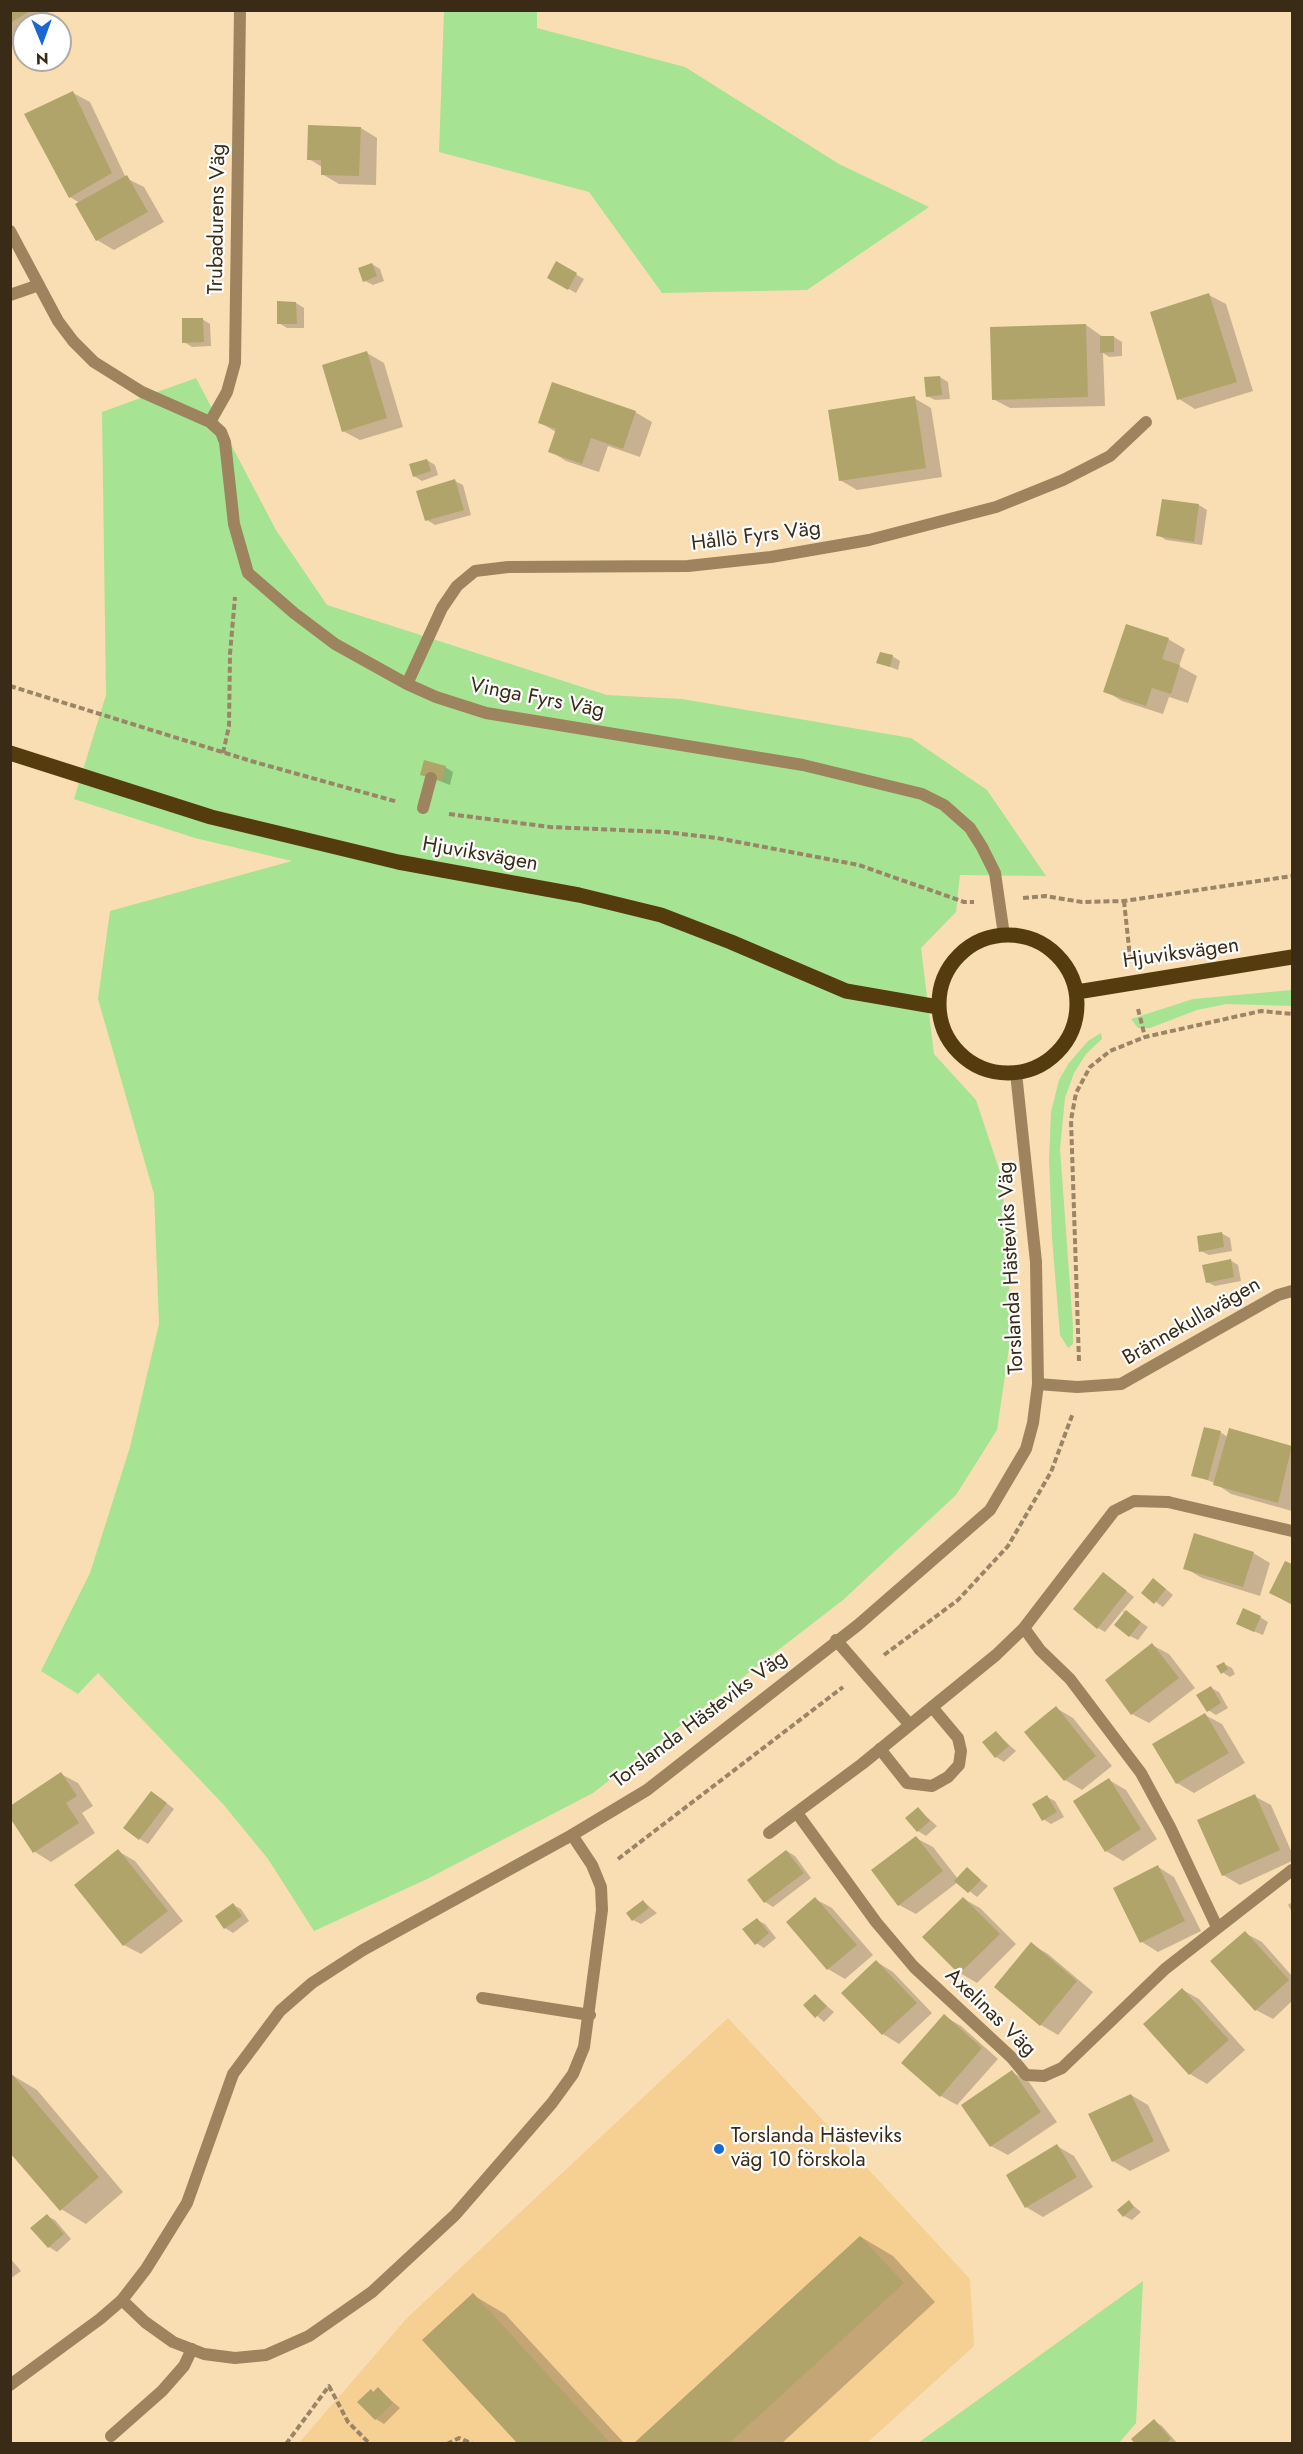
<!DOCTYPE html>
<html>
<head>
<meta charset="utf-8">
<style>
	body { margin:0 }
	#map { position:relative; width:1303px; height:2454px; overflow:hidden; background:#f9deb4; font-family:Jost,sans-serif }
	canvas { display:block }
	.frame { position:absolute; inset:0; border:12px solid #392b16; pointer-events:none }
	.north { position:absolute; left:12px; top:12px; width:60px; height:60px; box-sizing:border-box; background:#fff; border:2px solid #b0aaa2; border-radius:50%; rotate:179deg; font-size:16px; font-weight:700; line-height:24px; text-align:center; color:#392b16 }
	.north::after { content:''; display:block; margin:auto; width:21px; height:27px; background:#1a68d2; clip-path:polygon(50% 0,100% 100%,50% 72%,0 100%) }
</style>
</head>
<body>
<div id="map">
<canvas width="1303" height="2454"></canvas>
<div class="frame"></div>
<div class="north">N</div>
</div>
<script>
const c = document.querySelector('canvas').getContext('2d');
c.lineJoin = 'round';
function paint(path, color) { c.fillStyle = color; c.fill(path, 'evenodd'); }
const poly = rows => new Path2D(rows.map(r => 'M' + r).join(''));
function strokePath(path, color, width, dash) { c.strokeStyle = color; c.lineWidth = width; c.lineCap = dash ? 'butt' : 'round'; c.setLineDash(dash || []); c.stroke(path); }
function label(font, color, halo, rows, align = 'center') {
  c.font = font + ' Jost,sans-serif'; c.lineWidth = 4.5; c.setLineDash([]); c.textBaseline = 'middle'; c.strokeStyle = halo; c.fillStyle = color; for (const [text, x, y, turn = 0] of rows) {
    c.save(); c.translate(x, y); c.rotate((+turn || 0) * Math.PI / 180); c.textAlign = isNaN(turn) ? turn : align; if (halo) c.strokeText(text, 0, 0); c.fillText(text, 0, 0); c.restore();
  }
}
const built = poly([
	[728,2018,970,2279,974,2346,867,2443,298,2444,407,2318]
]);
const green = poly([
	[444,11,537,11,537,28,685,67,839,164,929,207,807,290,662,293,589,192,439,152],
	[196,378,276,530,327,605,607,695,682,699,911,738,987,790,1046,876,960,875,956,912,921,948,934,1054,976,1100,1002,1178,1012,1328,997,1430,956,1495,843,1600,593,1793,427,1879,314,1931,268,1859,223,1804,98,1673,78,1694,41,1671,90,1573,130,1447,159,1324,154,1194,98,999,110,911,292,861,195,838,74,799,106,695,102,412],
	[1292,990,1292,1006,1226,1004,1197,1010,1150,1028,1138,1028,1131,1019,1193,999],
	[1101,1033,1102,1039,1086,1054,1074,1073,1065,1098,1060,1149,1073,1327,1073,1344,1068,1348,1060,1335,1052,1238,1049,1159,1051,1112,1059,1080,1069,1063,1088,1041],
	[1143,2281,1136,2423,1119,2443,918,2443]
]);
const shadow = poly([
	[10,10,47,10,51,19,42,24,24,24,24,34,10,41],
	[73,93,90,102,126,178,144,187,164,222,114,250,97,240,80,203,70,197],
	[361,128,377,138,376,185,339,184,322,174,322,167,309,159],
	[556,263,584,279,576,293,549,278],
	[372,264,380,269,384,281,373,285,365,281],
	[1209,295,1226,304,1253,391,1195,409,1179,399],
	[279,303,296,303,304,308,304,328,287,328,279,323],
	[202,319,210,324,211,346,192,347,184,342],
	[1086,325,1103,337,1114,337,1122,342,1122,356,1109,357,1103,353,1105,406,1010,408,993,399,991,328],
	[367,353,384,363,403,427,360,440,343,431],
	[940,377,948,382,950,399,935,400,927,396],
	[914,398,931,408,942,477,857,490,840,480],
	[635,412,652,422,640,457,608,446,599,472,566,461,550,451,556,432,539,422],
	[427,460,435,465,438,475,422,481,414,476],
	[455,481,463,485,471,515,435,525,427,520],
	[1199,505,1207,510,1202,545,1166,540,1158,535],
	[1168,639,1185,649,1179,666,1197,676,1188,703,1169,697,1163,714,1122,701,1105,691],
	[892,656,900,661,898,670,878,662],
	[445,767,453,772,450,785,421,774],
	[1221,1233,1230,1238,1232,1251,1209,1255,1201,1251],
	[1230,1260,1238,1265,1241,1281,1215,1286,1207,1282],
	[1230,1430,1292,1447,1292,1511,1231,1494,1215,1483,1193,1475,1220,1432,1228,1437],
	[1253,1553,1270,1563,1260,1596,1202,1578,1185,1568],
	[1285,1563,1292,1566,1292,1605,1271,1593],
	[1111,1579,1134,1597,1123,1610,1148,1627,1138,1640,1130,1636,1123,1610,1105,1632,1098,1628],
	[1161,1585,1173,1595,1163,1607,1143,1593],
	[1260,1617,1268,1622,1263,1635,1246,1628],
	[1152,1645,1169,1654,1195,1688,1149,1723,1132,1714],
	[1224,1664,1232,1668,1235,1674,1230,1677,1222,1672],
	[1211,1688,1219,1692,1228,1708,1216,1715,1208,1710],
	[1056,1708,1073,1718,1112,1766,1082,1790,1065,1780],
	[1205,1715,1222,1724,1245,1763,1194,1793,1177,1783],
	[996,1733,1016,1751,1004,1762,996,1757,984,1742],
	[61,1774,78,1783,93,1806,82,1813,95,1833,51,1862,35,1852],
	[1109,1780,1126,1790,1157,1839,1123,1861,1106,1851],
	[1254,1796,1271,1805,1292,1853,1292,1861,1240,1885,1223,1875],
	[1047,1797,1055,1801,1064,1817,1051,1824,1043,1819],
	[160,1798,174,1809,148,1844,140,1839],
	[918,1809,937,1826,926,1836,918,1831],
	[916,1838,933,1847,958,1879,967,1869,988,1886,977,1897,958,1882,916,1914,899,1905],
	[118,1851,135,1861,183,1921,141,1954,124,1945],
	[787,1851,795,1856,811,1878,773,1907,765,1902,749,1881],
	[1158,1867,1174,1877,1201,1931,1158,1952,1142,1942],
	[815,1899,832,1908,873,1955,845,1979,828,1969,788,1922],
	[964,1899,980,1908,1016,1944,977,1983,960,1973,924,1937],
	[644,1902,657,1913,641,1924,633,1920],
	[1292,1902,1292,1912,1288,1905],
	[233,1905,241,1909,249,1921,233,1933,225,1928],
	[757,1920,765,1924,776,1938,764,1948,756,1943],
	[1245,1933,1262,1942,1292,1976,1292,2001,1273,2019,1256,2010],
	[1031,1944,1048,1954,1093,1992,1058,2035,1041,2025],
	[877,1962,893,1972,932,2013,899,2044,883,2034],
	[1183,1990,1199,1999,1245,2050,1207,2084,1190,2074,1145,2024],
	[815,1996,834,2012,824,2022,805,2005],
	[944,2016,961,2026,998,2059,957,2105,941,2096],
	[1012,2072,1029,2082,1057,2122,1008,2155,991,2146],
	[12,2075,37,2090,123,2192,86,2224,61,2209],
	[1131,2095,1148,2105,1170,2151,1130,2171,1113,2161],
	[1057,2146,1074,2156,1093,2187,1043,2217,1026,2207],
	[1129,2202,1141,2212,1132,2220,1124,2216],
	[47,2216,55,2220,71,2239,57,2252,49,2247],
	[861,2237,893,2256,935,2302,781,2444,636,2444],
	[10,2258,21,2271,10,2279],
	[473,2295,505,2314,625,2444,520,2444],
	[378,2389,400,2408,384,2424,376,2419,374,2393],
	[1154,2421,1162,2426,1178,2444,1137,2444]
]);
const building = poly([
	[10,10,32,10,10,23],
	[73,91,112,173,69,198,24,114],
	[308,125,361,127,359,176,321,175,321,160,307,160],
	[127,175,148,212,96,241,75,204],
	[556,261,577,273,568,290,547,278],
	[372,263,377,276,363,282,358,268],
	[1209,293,1237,382,1177,400,1150,312],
	[277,301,296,302,297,324,277,324],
	[182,318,203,318,204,342,182,343],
	[1086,324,1088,397,992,400,990,327],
	[1100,336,1114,336,1114,352,1100,353],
	[367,351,387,418,342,432,322,365],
	[940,376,942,395,926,397,924,377],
	[552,382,636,411,623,449,591,438,582,464,548,452,556,429,538,423],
	[915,396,926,468,839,481,828,410],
	[427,459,431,471,413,477,409,464],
	[455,479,464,510,425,521,416,491],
	[1162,499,1199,504,1194,542,1156,536],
	[1126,624,1169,638,1162,659,1180,665,1171,694,1152,688,1146,706,1103,692],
	[880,652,893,655,890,667,876,663],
	[424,760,446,766,442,781,420,775],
	[1222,1232,1224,1247,1199,1252,1197,1236],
	[1231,1259,1234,1277,1206,1283,1202,1265],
	[1204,1427,1221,1431,1208,1480,1191,1476],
	[1229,1428,1292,1446,1278,1503,1213,1485],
	[1194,1533,1254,1552,1243,1587,1183,1569],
	[1285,1561,1292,1564,1292,1604,1269,1593],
	[1103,1572,1127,1591,1097,1629,1073,1609],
	[1153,1578,1166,1589,1154,1604,1141,1593],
	[1243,1608,1261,1616,1254,1632,1236,1624],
	[1126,1610,1141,1622,1129,1637,1114,1625],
	[1152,1643,1179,1678,1131,1715,1105,1680],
	[1224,1662,1228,1669,1221,1674,1216,1666],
	[1211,1686,1221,1703,1207,1712,1196,1695],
	[1056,1706,1096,1756,1064,1781,1024,1732],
	[1205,1713,1229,1753,1176,1784,1152,1744],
	[996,1731,1009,1746,995,1758,982,1742],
	[61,1772,77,1796,66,1803,79,1823,33,1853,10,1818,10,1806],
	[1109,1778,1141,1829,1105,1852,1073,1801],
	[151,1791,167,1803,139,1840,123,1828],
	[1255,1794,1280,1850,1222,1876,1197,1820],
	[1047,1795,1057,1812,1042,1821,1032,1804],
	[918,1807,930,1821,917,1832,905,1818],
	[916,1836,943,1871,898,1906,871,1870],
	[118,1849,168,1911,123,1946,74,1885],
	[786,1850,804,1873,764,1903,747,1880],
	[1158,1865,1185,1921,1140,1943,1113,1888],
	[967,1867,981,1880,968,1893,954,1881],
	[815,1897,857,1945,827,1970,786,1922],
	[963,1897,1000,1934,959,1974,922,1937],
	[643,1900,649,1908,632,1921,626,1913],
	[233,1903,242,1916,224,1929,215,1916],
	[757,1918,769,1933,755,1945,742,1929],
	[1245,1931,1289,1980,1255,2011,1210,1961],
	[1031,1942,1077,1981,1040,2026,994,1987],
	[876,1960,917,2003,882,2035,841,1993],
	[1182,1988,1229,2040,1189,2075,1143,2024],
	[815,1994,827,2006,815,2018,803,2005],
	[944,2014,982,2048,940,2097,901,2063],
	[1012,2070,1041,2112,990,2147,961,2105],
	[10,2072,99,2177,60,2211,10,2153],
	[1131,2094,1154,2141,1112,2162,1088,2114],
	[1057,2144,1077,2177,1025,2208,1006,2175],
	[1129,2200,1134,2207,1123,2217,1117,2210],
	[47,2214,64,2234,48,2248,30,2228],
	[860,2236,904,2283,728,2444,633,2444],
	[473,2293,611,2444,518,2444,422,2340],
	[378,2387,393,2403,375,2420,357,2402,371,2389,373,2392],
	[1154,2419,1171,2439,1166,2444,1135,2444,1131,2439]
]);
const path = poly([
	[10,686,251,761,398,802],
	[223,753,229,726,230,654,235,597],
	[449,814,550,827,665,832,717,838,859,865,964,902,974,902],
	[1023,898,1045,896,1082,902,1124,901,1292,876],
	[1124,901,1130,957],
	[1138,1009,1145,1037],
	[1079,1361,1071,1120,1076,1093,1090,1067,1110,1051,1145,1037,1261,1011,1292,1014],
	[884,1655,958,1600,1008,1546,1051,1472,1073,1413],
	[618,1859,843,1687],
	[286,2444,329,2386,348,2422,370,2444],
	[447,2444,459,2438,473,2444]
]);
const service = poly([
	[423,808,431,778],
	[1168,1502,1292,1531],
	[1024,1628,1040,1650,1070,1679,1141,1773,1170,1827,1217,1927],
	[880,1749,907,1783,932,1786,948,1777,959,1765,961,1751,958,1738,932,1707],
	[797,1813,876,1922,914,1967,1011,2057,1026,2075,1044,2076,1062,2068,1165,1969,1292,1870],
	[482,1998,590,2015],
	[122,2300,145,2322,173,2342,204,2354,235,2358,266,2355,309,2336,372,2292,455,2215,552,2103,573,2074,584,2047,602,1910,601,1887,592,1865,572,1835],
	[111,2436,162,2391,184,2366,192,2349]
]);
const minor = poly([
	[10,231,58,321,73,341,94,362,142,392,210,422,221,432,225,442,234,524,248,573,294,613,335,644,407,684,436,697,486,713,803,765,922,794,944,805,970,828,982,847,995,873,1004,935],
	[10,295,39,285],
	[210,422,227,392,235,363,240,10],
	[407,684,442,608,457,586,475,571,508,567,688,566,771,557,869,540,996,507,1063,480,1110,456,1146,422],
	[1038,1384,1077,1387,1121,1384,1278,1295,1292,1291],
	[836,1640,910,1725],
	[769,1833,862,1764,996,1655,1024,1628,1114,1511,1134,1501,1168,1502],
	[10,2385,100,2319,122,2300,146,2269,187,2203,233,2074,280,2011,312,1983,363,1950,572,1835,647,1790,858,1625,990,1510,1026,1449,1033,1423,1038,1384,1036,1262,1016,1073]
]);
const primary = poly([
	[10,753,211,817,398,862,579,895,661,915,731,942,846,991,938,1007],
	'939 1004a69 69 0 1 1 138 0a69 69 0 1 1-138 0Z',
	[1077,992,1292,957]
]);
const markers = [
	[719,2149,6,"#1a68d2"]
];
const streetNames = [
	["Trubadurens Väg",218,219,-89],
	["Hållö Fyrs Väg",756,537,-7],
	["Vinga Fyrs Väg",537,699,11],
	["Hjuviksvägen",480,855,10],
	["Hjuviksvägen",1181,954,-8],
	["Torslanda Hästeviks Väg",1012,1268,-93],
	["Brännekullavägen",1192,1322,-30],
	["Torslanda Hästeviks Väg",700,1720,-37],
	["Axelinas Väg",990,2013,44]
];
const poiNames = [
	["Torslanda Hästeviks",731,2137],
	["väg 10 förskola",731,2161]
];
paint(built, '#f6cf93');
paint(green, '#a6e392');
paint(shadow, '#0003');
paint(building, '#b0a46a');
strokePath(path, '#9a8566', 4, [6, 3]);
strokePath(service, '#9d845e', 12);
strokePath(minor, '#9d845e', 12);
strokePath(primary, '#553c0e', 15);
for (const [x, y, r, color] of markers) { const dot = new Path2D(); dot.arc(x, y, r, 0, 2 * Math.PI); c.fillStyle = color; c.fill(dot); strokePath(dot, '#fff', 2); }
label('21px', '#392b16', '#fff', streetNames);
label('21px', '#392b16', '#fff', poiNames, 'left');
</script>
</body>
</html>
